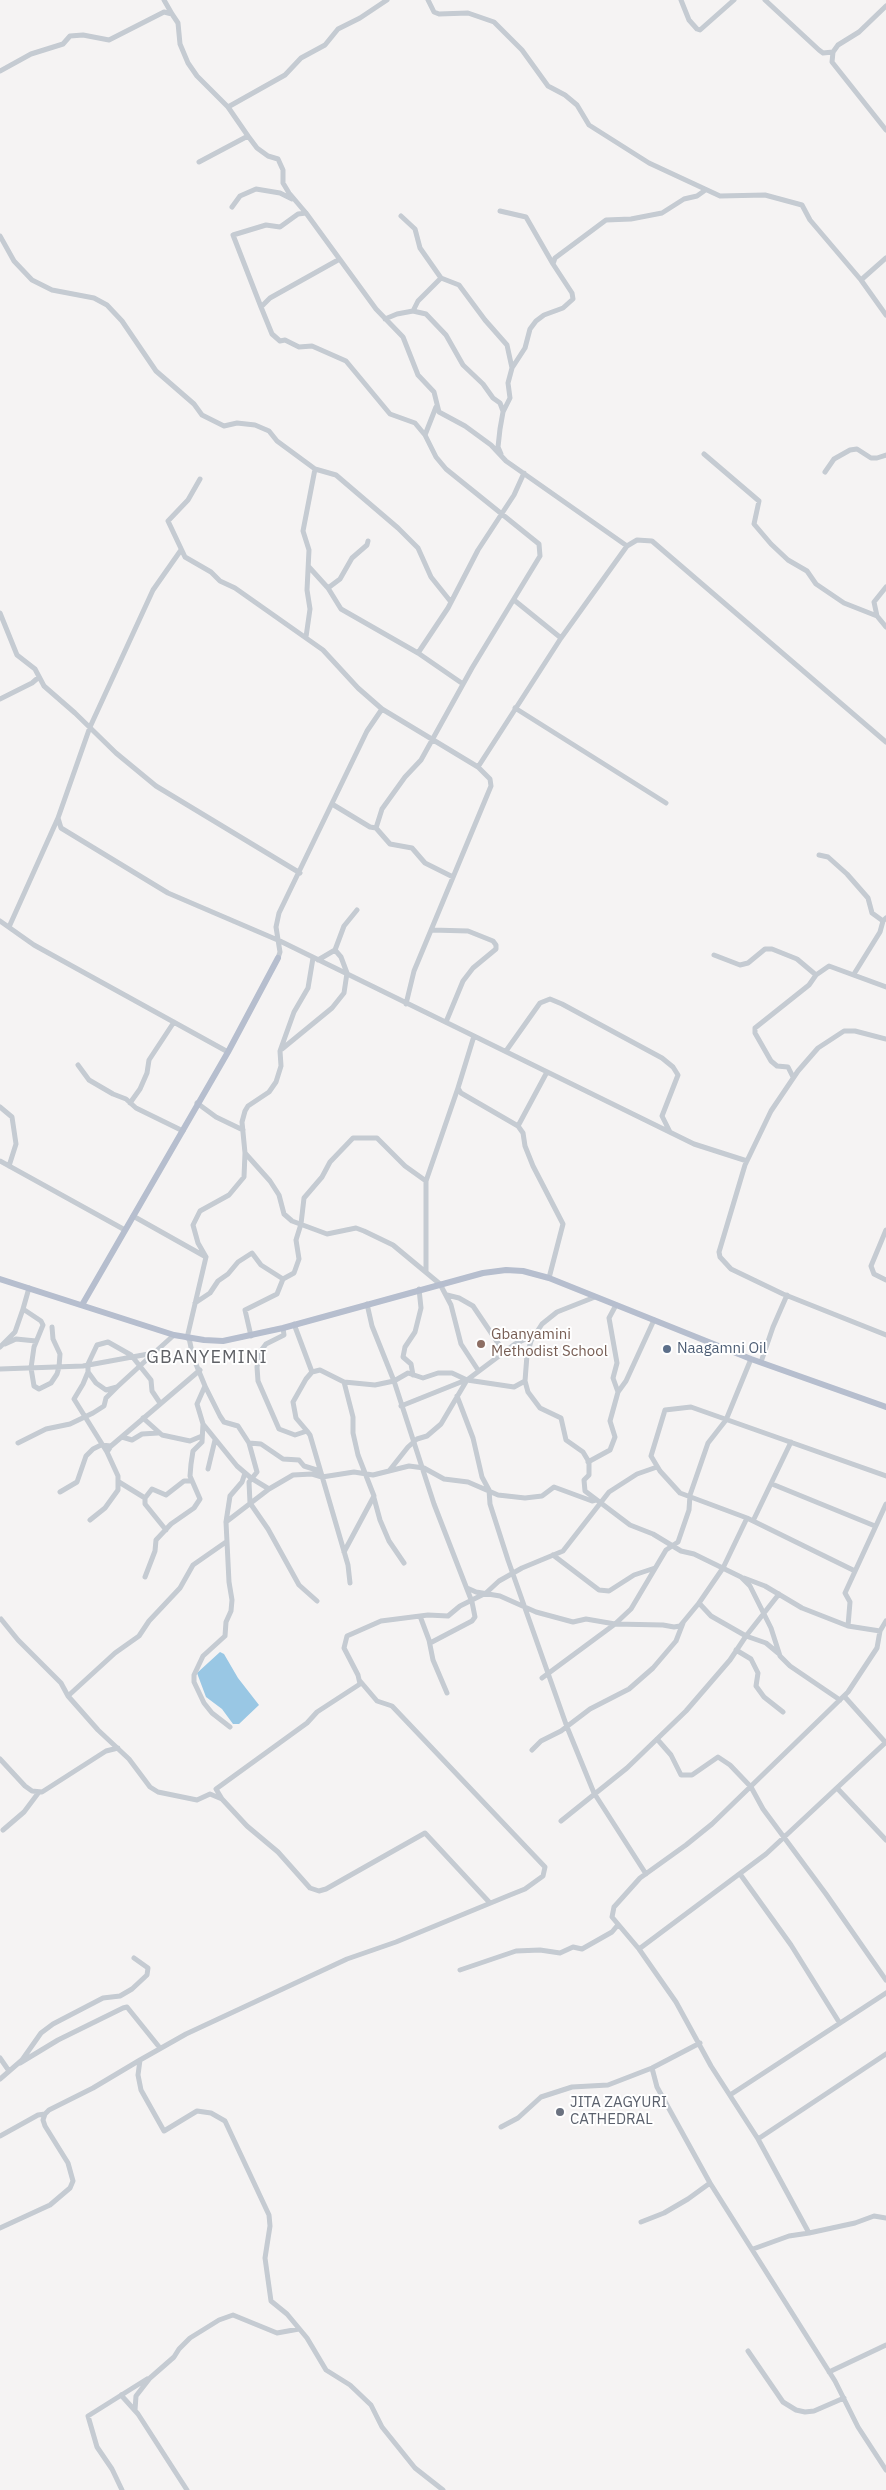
<!DOCTYPE html>
<html>
<head>
<meta charset="utf-8">
<style>
	body { margin:0 }
	canvas { display:block; background:#f5f3f3 }
</style>
</head>
<body>
<canvas width="886" height="2490"></canvas>
<script>
const c = document.querySelector('canvas').getContext('2d');
c.lineJoin = 'round';
function paint(path, color) { c.fillStyle = color; c.fill(path, 'evenodd'); }
const poly = rows => new Path2D(rows.map(r => 'M' + r).join(''));
function strokePath(path, color, width, dash) { c.strokeStyle = color; c.lineWidth = width; c.lineCap = dash ? 'butt' : 'round'; c.setLineDash(dash || []); c.stroke(path); }
function label(font, color, halo, rows, align = 'center') {
  c.font = font + ' "IBM Plex Sans",sans-serif'; c.lineWidth = 4; c.setLineDash([]); c.textBaseline = 'middle'; c.strokeStyle = halo; c.fillStyle = color; for (const [text, x, y, turn = 0] of rows) {
    c.save(); c.translate(x, y); c.rotate((+turn || 0) * Math.PI / 180); c.textAlign = isNaN(turn) ? turn : align; if (halo) c.strokeText(text, 0, 0); c.fillText(text, 0, 0); c.restore();
  }
}
const water = poly([
	[220,1652,224,1654,238,1678,259,1705,239,1724,233,1724,222,1709,206,1697,197,1673]
]);
const minor = poly([
	[164,0,172,14],
	[428,0,434,12,439,14,468,13,494,22,522,50,548,86,565,95,577,105,589,125,649,163,720,196,765,195,802,205,810,220,861,280,886,315],
	[681,0,689,20,697,29,700,30,734,0],
	[765,0,819,50,823,53,833,52],
	[886,6,859,32,838,45,833,52,832,62,886,130],
	[0,71,31,54,63,44,70,36,83,35,109,40,164,12,172,14,178,23,180,44,188,63,197,76,228,107,248,136],
	[228,107,285,75,301,58,325,45,338,29,360,18,387,0],
	[199,162,248,136,257,148,268,156,278,159,283,170,283,183,289,193,306,213,376,309,403,337,418,375,434,392,439,412,465,426,491,445,506,461,627,546,637,540,652,541,886,742],
	[232,207,240,196,256,189,280,193,292,199],
	[500,211,526,217,553,264],
	[401,216,415,229,420,248,441,278,459,285,485,320,507,345,512,368],
	[0,236,14,261,32,280,52,290,94,298,107,305,122,321,156,371,194,404,202,415,224,426,237,423,255,425,269,431,277,441,315,469,336,475,398,528,418,548,431,577,451,602],
	[338,260,270,298,261,307,272,334,280,341,285,340,299,347,312,346,346,361,390,414,415,423,425,435],
	[861,280,886,258],
	[261,307,233,235,266,225,280,227,298,214,306,213],
	[413,311,418,301,441,278],
	[385,319,397,314,413,311,426,314,446,335,463,365,483,384,493,398,500,403,503,411],
	[501,454,498,447,500,429,503,412,510,398,508,383,512,368,525,348,530,329,536,321,544,315,563,308,573,299,572,293,553,264,555,258,606,220,631,219,662,213,684,199,697,196,704,191],
	[704,454,759,501,754,524,771,544,788,560,807,571,816,584,844,603,877,616],
	[825,472,834,459,850,450,857,449,871,458,877,458,886,455],
	[200,479,188,500,168,521,185,557,211,572,220,581,235,588,323,650,358,688,382,709,478,767,490,779,491,786,414,971,406,1004],
	[181,550,153,590,90,727,58,818,61,828,168,893,280,941,474,1036,458,1088,461,1093,518,1126,523,1133,525,1146,533,1166,563,1224,549,1278],
	[309,567,328,588,341,609,418,653,463,684],
	[886,587,874,602,877,616,886,627],
	[328,588,340,579,352,558,367,545,368,541],
	[514,600,561,638],
	[0,613,17,655,35,669,44,686,75,713,116,753,156,786,300,873],
	[306,637,310,609,307,590,309,550,303,531,315,469],
	[418,653,448,608,478,550,514,495,524,473],
	[0,699,32,683,39,677],
	[515,708,666,803],
	[478,767,561,638,627,546],
	[332,804,370,827,376,828,382,809,405,777,421,760,472,668,540,556,539,544,446,469,436,457,425,435,436,407],
	[376,828,390,844,412,848,425,863,453,877],
	[819,855,828,857,847,874,868,898,872,913,883,921],
	[0,921,34,945,228,1052],
	[9,927,58,818],
	[432,930,468,931,493,941,496,945,496,949,473,968,463,981,446,1022],
	[714,955,740,965,748,963,765,949,772,949,797,959,816,975],
	[278,958,280,952,276,927,279,913,367,731,382,709],
	[313,958,308,988,294,1012,280,1051,281,1066,276,1082,269,1092,248,1106,245,1111,242,1122,245,1153,270,1181,279,1195,284,1214,292,1221,327,1234,356,1228,364,1231,393,1245,440,1284,451,1305,461,1344,478,1370],
	[318,960,335,950],
	[854,974,880,932,883,921,886,918],
	[474,1036,694,1144,747,1161],
	[886,1039,855,1031,844,1031,818,1048,798,1071,771,1111,745,1165,719,1252,720,1257,731,1269,783,1294,886,1335],
	[282,1049,332,1008,344,993,347,973,341,957,335,950,344,926,357,910],
	[506,1051,540,1003,550,999,562,1004,662,1058,673,1067,678,1075,662,1116,670,1132],
	[78,1065,89,1080,113,1094,126,1099,136,1108,183,1131],
	[793,1077,788,1067,777,1066,771,1061,755,1033,755,1028,809,985,816,975,829,966,886,987],
	[130,1103,140,1089,147,1073,149,1060,174,1022],
	[197,1103,216,1117,243,1130],
	[0,1107,12,1117,16,1144,9,1166],
	[518,1126,547,1072],
	[0,1161,125,1230],
	[133,1216,206,1257],
	[886,1230,871,1266,874,1274,886,1280],
	[426,1272,426,1181,458,1088],
	[29,1288,23,1309,41,1321,43,1325,34,1347,31,1368,34,1386,39,1389,51,1383,57,1374,59,1367,60,1354,53,1339,52,1327],
	[447,1295,459,1298,473,1306,504,1352],
	[195,1303,210,1293,218,1281,228,1274,238,1262,252,1253,261,1265,283,1279],
	[367,1304,372,1326,394,1381,434,1504,472,1602,475,1617,472,1621,432,1642],
	[616,1305,609,1318,617,1363,613,1378,618,1392],
	[294,1324,312,1372],
	[283,1328,284,1335,266,1344,260,1352,257,1367,258,1381,279,1429,295,1435,307,1431,310,1435,348,1565,350,1583],
	[251,1336,245,1310,277,1294,283,1279,294,1273,299,1259,296,1240,301,1224,304,1198,322,1177,330,1162,353,1138,377,1138,405,1166,426,1181],
	[187,1338,206,1257,198,1243,193,1225,200,1211,229,1195,244,1177,245,1153],
	[189,1338,193,1357,205,1386,197,1404,203,1424,237,1466,251,1478,269,1489],
	[5,1344,16,1339,36,1341],
	[0,1347,15,1332,23,1309],
	[761,1362,773,1327,787,1295],
	[0,1369,83,1366,154,1353,174,1335],
	[88,1372,96,1383,106,1390,117,1387,154,1353],
	[413,1375,411,1364,403,1357,405,1347,415,1332,421,1308,419,1289],
	[525,1381,528,1392,540,1408,561,1418,566,1440,583,1452,589,1462,589,1475,584,1480,585,1491,630,1525,653,1534,681,1551,694,1554,741,1577,750,1586,771,1628,780,1656,790,1666,840,1700],
	[344,1382,353,1417,353,1433,358,1455,374,1496,344,1552],
	[205,1386,220,1416,224,1422,238,1426,249,1443,261,1444,283,1459,299,1460,304,1466,320,1471],
	[457,1396,473,1438,482,1477,489,1490,490,1504,508,1560,567,1727,594,1793,646,1874],
	[401,1406,466,1380],
	[143,1418,162,1435,190,1441,202,1436],
	[307,1431,296,1418,293,1402,306,1379,312,1372,320,1370,344,1382,375,1385,394,1381,408,1373,423,1378,438,1373,452,1373,467,1380,514,1387,525,1381,527,1355,531,1341,542,1324,557,1312,595,1297],
	[122,1437,132,1440,142,1434,158,1433],
	[18,1443,46,1429,70,1424,93,1413,104,1406,106,1398,117,1387],
	[249,1443,257,1472,249,1482,250,1503,268,1529,299,1585,317,1601],
	[107,1452,74,1399,83,1384,88,1372,88,1364,97,1345,108,1342,131,1355,151,1380,152,1391,160,1403],
	[588,1462,610,1450,615,1437,610,1421,618,1392,626,1381,654,1320],
	[208,1469,215,1440],
	[389,1471,408,1447,417,1439,427,1436,441,1424,467,1380,515,1344,534,1335],
	[119,1482,145,1498,152,1489,166,1495,184,1481,192,1481],
	[772,1484,875,1526],
	[60,1492,77,1482,86,1456,93,1449,101,1445,111,1446],
	[145,1498,145,1504,166,1530],
	[374,1498,380,1520,389,1541,404,1563],
	[90,1520,105,1508,118,1490,118,1476,107,1452,111,1446,200,1370],
	[753,1521,791,1442],
	[226,1522,269,1489,293,1475,312,1474,322,1477,354,1472,373,1475,409,1466,424,1468,444,1479,468,1482,498,1495,525,1498,542,1496,554,1487,592,1501,596,1500],
	[553,1555,599,1590,609,1591,634,1575,655,1568],
	[855,1571,747,1518,680,1493,660,1471,651,1456,665,1410,691,1407,886,1476],
	[145,1577,155,1551,156,1540,171,1524,194,1508,200,1499,190,1476,191,1464,193,1451,202,1442,203,1424],
	[744,1578,765,1586,802,1608,848,1626,880,1631],
	[467,1588,476,1592,500,1596,536,1612,573,1622,586,1619,615,1624,663,1625,674,1627,680,1626,699,1603,711,1616,746,1636,766,1643,778,1653],
	[699,1603,723,1568,747,1518],
	[420,1616,429,1640,433,1660,447,1693],
	[1,1619,18,1640,61,1683,68,1696,115,1653,139,1636,149,1621,180,1588,193,1565,226,1542],
	[886,1621,880,1631,877,1648,848,1692,712,1824,686,1845,640,1878,614,1907,612,1917,639,1949,676,2002,711,2066,758,2139,809,2233,855,2223,874,2216,886,2218],
	[848,1626,850,1602,845,1593,886,1504],
	[736,1650,751,1659,758,1673,756,1686,764,1697,783,1712],
	[542,1678,615,1624,631,1609,666,1550,678,1542,689,1510,690,1495,708,1443,726,1420,751,1359],
	[360,1681,377,1701,392,1706,545,1867,543,1876,525,1889,510,1895,396,1942,347,1959,186,2034,140,2060,138,2075,141,2090,164,2131,197,2111,211,2113,225,2121,269,2215,270,2226,265,2258,271,2301,287,2314,307,2338,326,2370,350,2385,371,2405,382,2427,415,2468,443,2490],
	[68,1696,98,1730,129,1759,150,1787,158,1792,197,1800,210,1794,222,1799,247,1826,278,1852,310,1888,319,1891,326,1889,425,1833,490,1903],
	[844,1696,886,1743],
	[230,1727,212,1713,204,1703,194,1682,194,1675,203,1656,225,1636,226,1622,231,1611,232,1600,229,1582,226,1522,230,1496,242,1482,245,1473],
	[657,1739,671,1755,681,1775,692,1775,718,1757,730,1765,751,1787,763,1809,826,1894,886,1980],
	[532,1750,541,1741,561,1731,590,1709,629,1689,653,1668,676,1641,683,1623],
	[0,1759,25,1786,32,1791,42,1792,106,1751,118,1748],
	[837,1788,886,1840],
	[222,1799,216,1789,307,1723,317,1712,360,1684,358,1675,344,1648,347,1636,381,1621,428,1615,448,1616,460,1606,486,1593,499,1581,522,1568,563,1551,609,1492,637,1474,657,1467],
	[561,1821,627,1768,686,1711,730,1660,746,1636,779,1594],
	[3,1830,24,1812,39,1792],
	[740,1874,791,1945,839,2022],
	[639,1949,766,1854,886,1742],
	[460,1970,516,1951,540,1950,560,1953,573,1947,582,1949,612,1932,617,1926],
	[0,2058,9,2071],
	[20,2063,58,2040,123,2008,127,2007,160,2048],
	[652,2068,657,2087,710,2183,835,2381,858,2427,886,2470],
	[0,2079,22,2060,41,2033,53,2024,103,1998,120,1996,132,1989,147,1975,148,1968,134,1958],
	[730,2095,886,1993],
	[501,2127,518,2118,541,2097,572,2087,608,2085,652,2068,700,2043],
	[0,2136,38,2115,45,2114],
	[758,2139,886,2054],
	[641,2222,664,2213,688,2199,710,2183],
	[0,2228,50,2205,70,2188,73,2181,68,2163,45,2126,43,2120,45,2114,49,2110,93,2088,140,2060],
	[753,2249,789,2236,809,2233],
	[748,2351,783,2402,796,2410,805,2412,814,2411,844,2398],
	[829,2372,886,2345],
	[121,2395,138,2414,187,2490],
	[135,2410,136,2396,150,2378,174,2357,179,2349,190,2338,219,2320,233,2315,277,2333,299,2329],
	[122,2490,112,2469,97,2447,88,2416,147,2379]
]);
const major = poly([
	[0,1279,174,1335,204,1340,223,1341,283,1328,483,1273,506,1270,523,1271,549,1278,751,1359,886,1407],
	[82,1305,228,1052,278,958]
]);
const markers = [
	[481,1344,5,"#8d6e63"],
	[667,1349,5,"#5c6f8a"],
	[560,2112,5,"#6b7280"]
];
const educationNames = [
	["Gbanyamini",491,1335],
	["Methodist School",491,1352]
];
const serviceNames = [
	["Naagamni Oil",677,1349]
];
const worshipNames = [
	["JITA ZAGYURI",570,2103],
	["CATHEDRAL",570,2120]
];
const quarterNames = [
	["GBANYEMINI",207,1358]
];
paint(water, '#99c7e4');
strokePath(minor, '#c5cbd2', 5);
strokePath(major, '#b6bece', 6);
for (const [x, y, r, color] of markers) { const dot = new Path2D(); dot.arc(x, y, r, 0, 2 * Math.PI); c.fillStyle = color; c.fill(dot); strokePath(dot, '#fff', 2); }
label('15px', '#785e54', '#fff', educationNames, 'left');
label('15px', '#4e5e75', '#fff', serviceNames, 'left');
label('15px', '#5b616d', '#fff', worshipNames, 'left');
c.letterSpacing = '1px';
label('18px', '#606267', '#fff', quarterNames);
c.letterSpacing = '0px';
</script>
</body>
</html>
